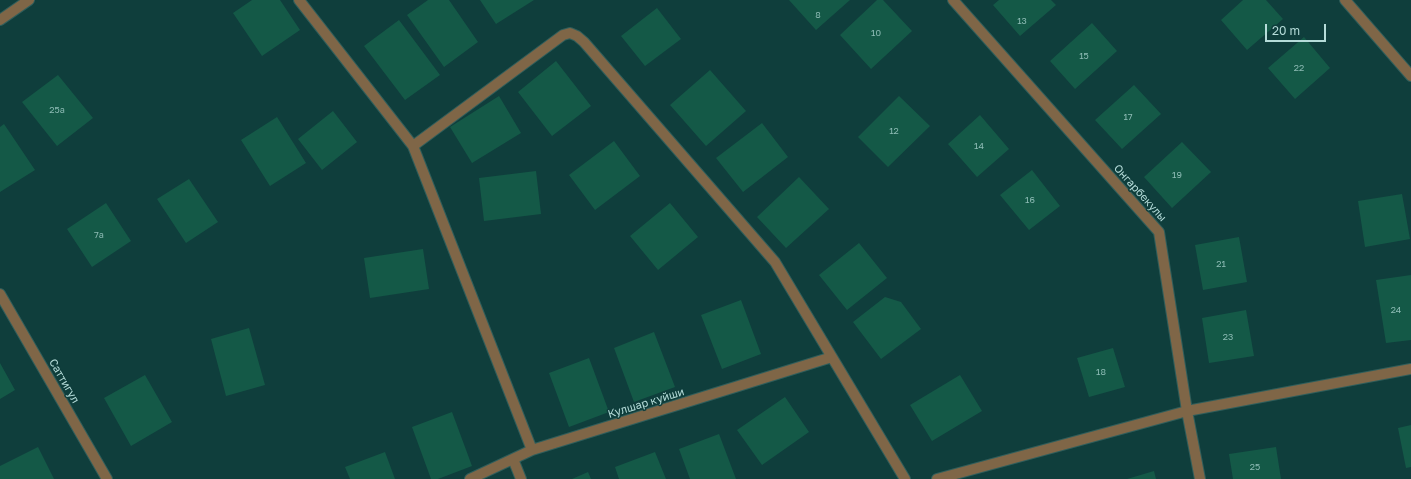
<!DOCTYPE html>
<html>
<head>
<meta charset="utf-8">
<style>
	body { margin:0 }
	#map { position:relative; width:1411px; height:479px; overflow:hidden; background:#0f3e3c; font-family:"Golos Text",sans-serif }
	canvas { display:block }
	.scale { position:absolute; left:1265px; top:24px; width:61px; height:18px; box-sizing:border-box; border:2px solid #b5dcd9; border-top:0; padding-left:5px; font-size:12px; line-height:14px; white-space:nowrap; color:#b5dcd9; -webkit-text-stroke:3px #0f3e3c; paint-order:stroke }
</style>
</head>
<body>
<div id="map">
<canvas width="1411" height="479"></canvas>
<div class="scale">20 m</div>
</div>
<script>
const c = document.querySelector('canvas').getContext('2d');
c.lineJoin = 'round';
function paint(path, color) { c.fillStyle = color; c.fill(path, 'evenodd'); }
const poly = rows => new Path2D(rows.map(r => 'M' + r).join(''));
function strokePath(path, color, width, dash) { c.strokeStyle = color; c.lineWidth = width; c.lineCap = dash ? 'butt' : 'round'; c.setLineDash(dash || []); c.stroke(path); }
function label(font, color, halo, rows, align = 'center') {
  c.font = font + ' "Golos Text",sans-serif'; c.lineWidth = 3; c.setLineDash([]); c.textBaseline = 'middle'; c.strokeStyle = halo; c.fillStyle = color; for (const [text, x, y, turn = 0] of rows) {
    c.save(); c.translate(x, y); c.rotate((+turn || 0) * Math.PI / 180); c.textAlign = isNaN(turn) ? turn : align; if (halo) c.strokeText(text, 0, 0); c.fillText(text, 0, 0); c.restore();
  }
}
const building = poly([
	[252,0,280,0,300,30,262,56,233,13],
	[428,0,449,0,478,42,444,67,407,15],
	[480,0,534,0,496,24],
	[789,0,850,0,816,30],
	[877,0,883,0,912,31,871,69,840,35],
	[999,0,1051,0,1056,5,1020,36,993,5],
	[1243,0,1266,0,1283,19,1247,50,1221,20],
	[657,8,681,39,645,66,621,36],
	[399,20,440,75,405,100,364,46],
	[1092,23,1117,51,1075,89,1050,61],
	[1304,37,1330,68,1295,99,1268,68],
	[556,61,591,106,552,136,518,92],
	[710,70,746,111,706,146,670,105],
	[58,75,93,118,57,146,22,102],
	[1134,85,1161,114,1122,149,1095,120],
	[499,96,521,133,472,163,450,127],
	[899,96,930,126,888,167,858,137],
	[333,111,357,142,322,170,298,139],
	[980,115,1009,149,977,177,948,144],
	[277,117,306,163,270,186,241,140],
	[762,123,788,157,743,192,716,158],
	[4,124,35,170,0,192,0,127],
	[614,141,640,176,595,210,569,175],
	[1182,142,1211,172,1172,208,1144,177],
	[1032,170,1060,206,1029,230,1000,195],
	[536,171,541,214,484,221,479,178],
	[799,177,829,209,786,248,757,217],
	[189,179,218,222,186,243,157,199],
	[1402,194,1410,239,1365,247,1358,201],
	[106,203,131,241,92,267,67,229],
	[670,203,698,237,658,270,630,236],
	[1239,237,1247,282,1203,290,1195,245],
	[859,243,887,278,847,310,819,275],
	[423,249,429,289,370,298,364,258],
	[1411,275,1411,340,1386,343,1376,280],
	[885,297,901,302,921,329,881,359,853,322],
	[741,300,761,354,722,369,701,315],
	[1246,310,1254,356,1209,363,1202,318],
	[249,328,265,385,226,396,211,339],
	[654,332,675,387,634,402,614,348],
	[1113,348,1125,387,1089,397,1077,358],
	[589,358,609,412,569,427,549,373],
	[0,363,15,390,0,399],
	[145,375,172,422,131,446,104,398],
	[960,375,982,411,932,441,910,405],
	[785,397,809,432,762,465,737,430],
	[452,412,472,466,438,479,431,479,412,427],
	[1411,425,1411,467,1406,468,1398,428],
	[719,434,736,479,690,479,679,449],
	[38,447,54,479,0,479,0,466],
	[1276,447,1281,479,1233,479,1229,454],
	[385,452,395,479,350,479,345,467],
	[655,452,666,479,619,479,615,467],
	[1154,471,1156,479,1127,479],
	[588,472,591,479,572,479]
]);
const minor = poly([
	[299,0,413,146,532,450],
	[953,0,1159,232,1187,411,1200,479],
	[1345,0,1411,76],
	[0,20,29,0],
	[413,146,563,35,570,33,577,36,584,42,775,262,905,479],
	[0,294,107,479],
	[513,459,521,479],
	[470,479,532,450,832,357],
	[937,479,1187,411,1411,369]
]);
const numberNames = [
	["8",818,15],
	["13",1022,21],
	["10",876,33],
	["15",1084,56],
	["22",1299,68],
	["25а",57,110],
	["17",1128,117],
	["12",894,131],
	["14",979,146],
	["19",1177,175],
	["16",1030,200],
	["7а",99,235],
	["21",1221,264],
	["24",1396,310],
	["23",1228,337],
	["18",1101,372],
	["25",1255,467]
];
const streetNames = [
	["Онгарбекулы",1140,193,48],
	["Саттигул",64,381,60],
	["Кулшар куйши",646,403,-17]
];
paint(building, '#145947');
strokePath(minor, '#305e5b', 12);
strokePath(minor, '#7f6647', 10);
label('9px', '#8dbbb4', null, numberNames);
label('11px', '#b5dcd9', '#0f3e3c', streetNames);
</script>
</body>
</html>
